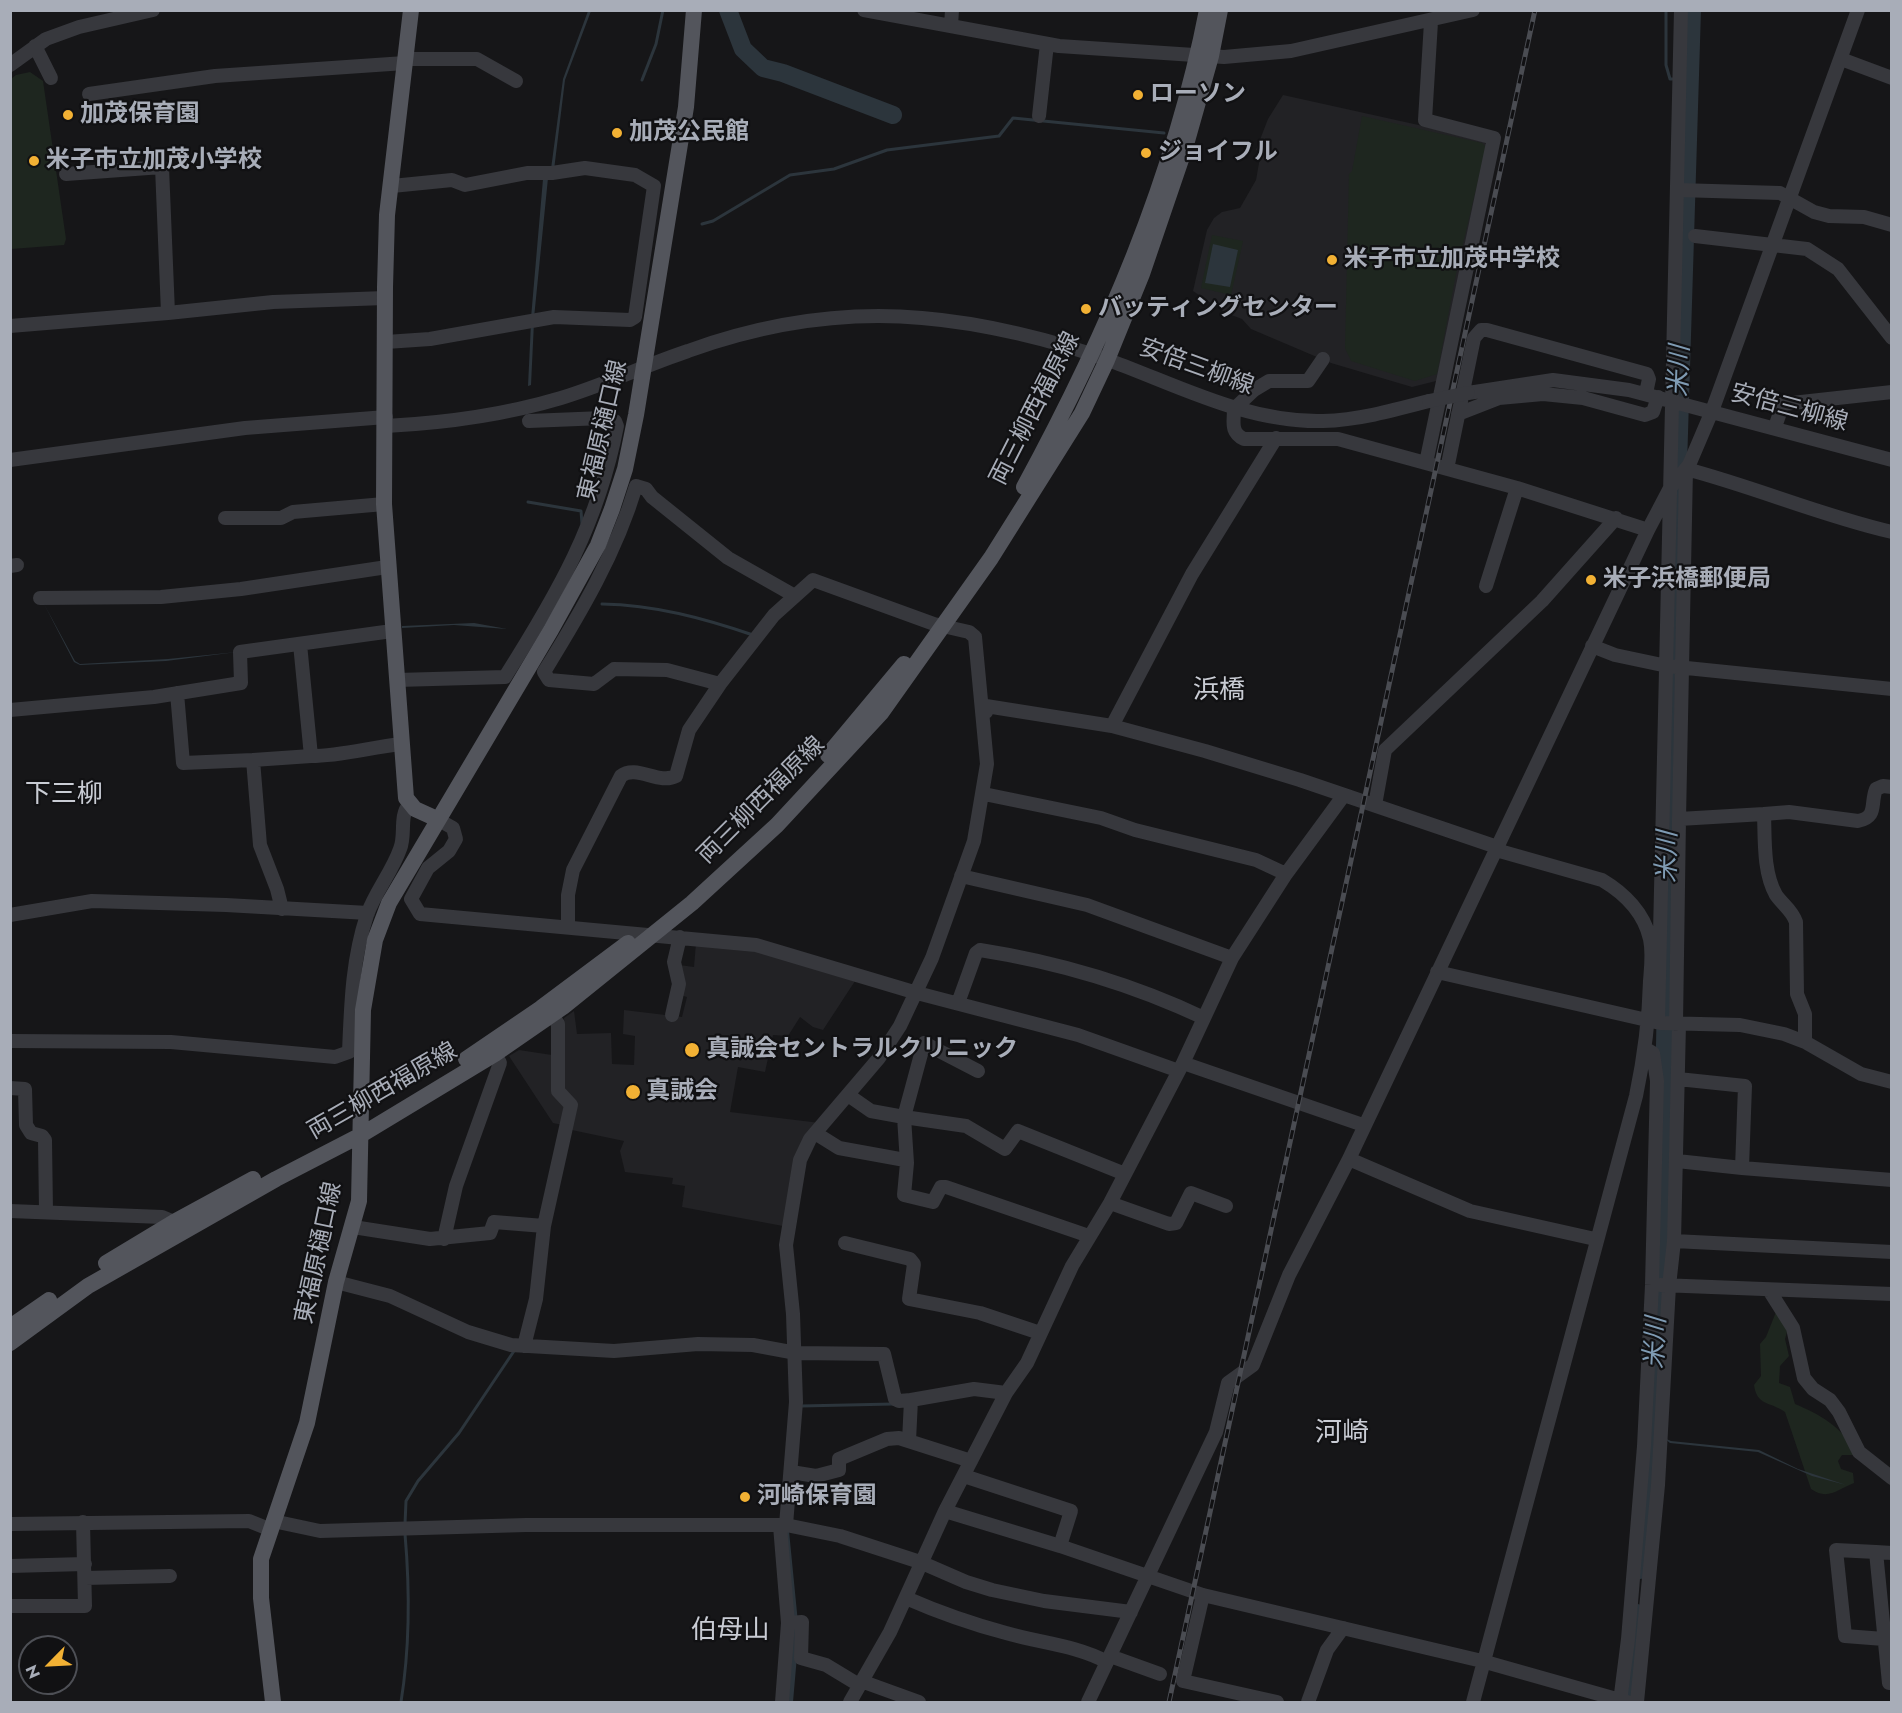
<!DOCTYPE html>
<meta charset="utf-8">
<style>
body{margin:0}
#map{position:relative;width:1902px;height:1713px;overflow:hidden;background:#161618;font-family:Jost,sans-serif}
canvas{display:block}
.frame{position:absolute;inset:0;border:12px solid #a8adb8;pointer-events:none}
.north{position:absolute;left:18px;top:1635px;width:60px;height:60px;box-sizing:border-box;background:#111113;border:2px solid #4d4f55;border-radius:50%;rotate:246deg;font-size:16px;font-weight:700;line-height:24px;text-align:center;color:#a8adb8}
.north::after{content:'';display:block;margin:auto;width:21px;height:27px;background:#f2b134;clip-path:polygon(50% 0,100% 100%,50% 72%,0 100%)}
</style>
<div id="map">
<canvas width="1902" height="1713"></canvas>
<div class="frame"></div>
<div class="north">N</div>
</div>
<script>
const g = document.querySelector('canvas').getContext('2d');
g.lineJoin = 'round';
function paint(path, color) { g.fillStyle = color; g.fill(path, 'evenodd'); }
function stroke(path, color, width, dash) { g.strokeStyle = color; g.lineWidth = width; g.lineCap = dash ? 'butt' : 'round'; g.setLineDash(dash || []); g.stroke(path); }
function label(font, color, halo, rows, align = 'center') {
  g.font = font + ' Jost,"Noto Sans JP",sans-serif'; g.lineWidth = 4.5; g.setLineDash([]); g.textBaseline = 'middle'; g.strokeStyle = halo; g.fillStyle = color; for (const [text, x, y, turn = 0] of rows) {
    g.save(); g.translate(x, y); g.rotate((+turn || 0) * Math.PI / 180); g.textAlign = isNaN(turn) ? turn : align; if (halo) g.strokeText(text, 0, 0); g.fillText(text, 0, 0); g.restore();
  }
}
paint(new Path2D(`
 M1283,95L1423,126L1484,142L1488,146L1440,380L1412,387L1331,363L1251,329L1242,319L1226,313L1193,291L1207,230L1214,218L1222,212L1240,208L1256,180L1261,152L1256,150L1268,119Z
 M696,943L757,950L857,978L823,1030L813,1027L800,1017L788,1036L773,1035L765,1072L738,1067L730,1112L820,1123L783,1226L682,1207L685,1186L672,1184L673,1178L625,1172L620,1151L624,1141L567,1129L568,1126L553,1123L509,1056L519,1050L565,1057L564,1018L574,1011L577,1034L611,1033L612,1064L634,1065L635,1036L623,1034L624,1010L682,1017L687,997L680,995L679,965L694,967Z`), '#222225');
paint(new Path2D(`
 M30,72L43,81L66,239L64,245L11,249V79L16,75Z
 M1362,116L1482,143L1486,147L1457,269L1437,374L1415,381L1351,361L1345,348L1349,174L1352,171Z
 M1212,235L1243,241L1231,295L1201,288Z
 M1776,1312L1788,1328L1785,1339L1789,1356L1780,1366L1779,1383L1790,1387L1795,1404C1821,1415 1841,1426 1855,1452L1853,1455H1842L1838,1461L1841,1469L1853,1473L1854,1483C1838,1489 1828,1501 1811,1489L1785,1412C1769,1401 1757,1406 1754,1385L1761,1376L1760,1344L1766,1337Z`), '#1e261f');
paint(new Path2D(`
 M588,11H591L565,80L554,170L551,169L563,79Z
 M548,178L534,318H531L543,179Z
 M1213,244L1238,250L1230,287L1205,283Z
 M534,322L531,385L528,386L531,323Z
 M44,604L75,661L80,664L168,659L237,652L166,661L80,665L74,662Z
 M474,623L507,629L454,625L402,628V626Z
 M790,1224L793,1225L790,1252L800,1333L801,1387L800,1431L789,1531L799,1633L793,1702H784L790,1629L782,1529L787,1530C794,1471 801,1411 798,1352C797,1308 786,1267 790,1224Z
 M1664,1438L1671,1441L1759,1450L1798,1469L1846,1485L1812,1476L1758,1452L1670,1443Z`), '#2c353c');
stroke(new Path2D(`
 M1666,10V65L1670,79H1674
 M642,80L656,44L663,10
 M702,224L713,221L790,175L834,169L887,150L999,136L1013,118L1164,133
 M528,502L581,511L582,524
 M602,604C655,605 703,618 753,635
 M801,1406L893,1404
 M405,1524L406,1501L418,1481L459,1433L514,1351
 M401,1702C410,1646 410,1591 405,1534`), '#2c353c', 3);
stroke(new Path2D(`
 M728,10L743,49L763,68L783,73L893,115
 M1640,1570L1651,1461L1661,1254L1673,628L1692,10
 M1629,1702L1637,1613`), '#2c353c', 18);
stroke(new Path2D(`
 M864,10L1059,46L1224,57L1291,51L1473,10
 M951,26L952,10
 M35,46L51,78
 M405,59H477L516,81
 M1841,59L1892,78
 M10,65L46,39L79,27L153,10
 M89,94L215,76L405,63
 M1039,116L1047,44
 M1678,190L1780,193L1814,212L1829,216L1864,217L1892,225
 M1695,236L1807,249L1838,269L1892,338
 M168,313L273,302L385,298
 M10,326L168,313L162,167L66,174
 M386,342L430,339L554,317L630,320L635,317L654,186L635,175L585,168L552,173H527L465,185L452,180L392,186
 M1323,359L1308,381H1269L1254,390L1234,409C1234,422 1230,432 1244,439H1338L1517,488L1648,530
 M1468,393L1553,380L1629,390L1892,460
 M1458,414L1499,398L1543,394L1583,398L1645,415L1653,412L1658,397
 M386,426C445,423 504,415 561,398C604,385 646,365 688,351C763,324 842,311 922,318C983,323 1054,340 1111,361C1179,386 1248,423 1323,421C1359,420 1395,410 1429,401
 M1775,427L1783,404L1892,392
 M10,460L245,428L386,417
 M1426,463L1494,138L1425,120L1431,22
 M1447,469L1474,338L1481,330H1487L1647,374L1649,379L1646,393
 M225,518H281L293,512L384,504
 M10,566L17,565
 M1486,586L1517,488
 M40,598L161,597L241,589L387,567
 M1592,646L1615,655L1667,666L1892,689
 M397,680L505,677C558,593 598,524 617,426L615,421L603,418L529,421
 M720,684L667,670L614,669L594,684L549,680L544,672C581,612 616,553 636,486L646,489L652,497L728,558L795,596
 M177,693L183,763L253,760
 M10,710L154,697L241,683L240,652L392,631
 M983,712H986V706L1112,726L1205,751L1300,780L1497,847
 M1112,726L1192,574L1276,438
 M311,756C342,756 371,747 402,744
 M984,794L1101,818L1135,830L1256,860L1286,874
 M1375,805L1385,750L1542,601L1616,518
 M1764,814L1679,819L1686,469C1755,487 1822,516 1892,532
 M437,819L453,828L456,839L449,851L428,868L411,899L420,914L756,945L917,993L1078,1035L1179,1071
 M961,876L1087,905L1232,958
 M282,909L277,889L260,845L253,760L311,756L300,644
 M10,915L92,901L226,905L368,913
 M568,927V895L573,870L621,776C636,764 659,785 676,776L689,730L720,684L774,615L813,580L934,624L969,632L975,637L987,764L974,841L932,958L900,1026L879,1058L810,1139L800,1160L786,1245L793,1314L796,1402L786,1525
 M1437,972L1660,1023L1740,1025L1784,1034L1805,1042L1861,1074L1892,1082
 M958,1003L976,953L980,950C1057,962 1134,985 1204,1018
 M672,1015L679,984L674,962L680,937
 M1658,1022L1681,10
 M1676,1024L1679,819
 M10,1041L171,1042L335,1057L349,1052C351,1005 352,960 367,915C375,892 392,872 400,849C406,835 399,816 409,805
 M1805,1042V1014L1797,994L1796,922C1792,910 1783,905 1776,895C1763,872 1765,839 1764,814L1789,812L1858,821C1878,817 1870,804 1876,789L1883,786L1892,787
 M1183,1063L1363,1125
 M10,1088L25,1089L26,1125L31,1133L42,1136L45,1140L46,1211
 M848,1095L871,1111L904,1117L924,1043L978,1071
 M815,1133L839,1148L905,1160
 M1349,1159L1470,1211L1595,1239
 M1677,1161L1742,1168L1745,1086L1678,1079
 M1742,1168L1892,1180
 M1110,1203L1169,1224L1176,1223L1191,1193L1226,1206
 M10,1211L162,1217L174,1222
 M544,1226L571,1105L558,1091V1024L552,1015
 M353,1227L430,1239L490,1233L494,1222L544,1226L536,1299L524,1346
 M1089,1236L946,1187H941L933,1202L904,1195L907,1163L904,1117L966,1126L1005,1149L1018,1131L1125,1174
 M444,1239L456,1186L500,1063L495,1054
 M1674,1241L1892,1252
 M845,1243L910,1259L914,1264L909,1299L980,1313L1040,1333
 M336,1282L390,1296L468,1332L511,1345L614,1351L698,1344L753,1345L796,1353L884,1354L895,1399L899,1401L911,1400
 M1660,1285L1892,1294
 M1769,1290L1793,1328L1804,1378L1813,1389L1830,1400L1839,1412L1859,1452L1892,1478
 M909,1441L911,1400L974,1389L1006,1393
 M791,1472L816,1476L839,1470V1459L887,1439L899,1438L971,1461
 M945,1511L1060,1546L1071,1511L964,1476
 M273,1521L320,1531L526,1525H786L840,1536L920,1562L966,1582L992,1590L1044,1601L1131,1612
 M10,1524L249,1521L269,1529
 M780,1526L788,1623L782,1702
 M1060,1546L1203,1595L1482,1661L1627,1702
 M1876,1552L1836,1550L1845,1636L1884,1639
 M1892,1553L1876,1552L1889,1683H1892
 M10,1566L85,1564
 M85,1578L170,1576
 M1203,1595L1183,1681L1277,1702
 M906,1598C938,1612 972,1624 1006,1633C1040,1643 1075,1645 1107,1662
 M10,1606H85L83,1522
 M788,1623L802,1622L801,1658L826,1665L859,1685
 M1110,1656L1160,1674
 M861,1681L919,1702
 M850,1702L890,1632L945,1511L1006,1393L1027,1363L1072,1266L1110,1203L1183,1063L1232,958L1286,874L1344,795
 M1088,1702L1216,1432L1228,1383L1253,1365L1289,1275L1349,1159L1648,530L1670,488L1689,465L1712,411L1858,10
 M1308,1702L1327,1650L1343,1628
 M1473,1702L1636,1096C1644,1058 1649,1021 1650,981C1651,968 1653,953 1650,939C1644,913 1624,893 1602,880L1496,850
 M1620,1702L1628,1639L1644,1446L1652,1285L1657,1081L1653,1053L1646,1049
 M1637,1702L1658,1485L1669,1286L1674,1241L1679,1024`), '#37383d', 14);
stroke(new Path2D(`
 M411,10L387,215L385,287L384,504L406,798L415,809L437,819
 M1024,487C1106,336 1174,180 1207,10
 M828,755L904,664
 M466,1059L541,1008L628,943
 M106,1263L174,1222L253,1179
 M10,1327L49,1300
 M10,1343L88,1286L276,1179L361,1135L495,1054L563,1007L692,903L777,825L881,713L991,558L1082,413L1107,360L1142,274L1185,148L1211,56L1220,10
 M273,1702L261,1598V1559L307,1423L336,1282L359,1201L363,1010L375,940L389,903L551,630L598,545L612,509L625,469L636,415L686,107L694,10`), '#53555c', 16);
const rail = new Path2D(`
 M1169,1702L1535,10`);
stroke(rail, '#4a4c52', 5);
stroke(rail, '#111113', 3, [9]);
stroke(new Path2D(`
 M1429,401L1468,393`), '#37383d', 14);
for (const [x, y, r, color] of [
 [1138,95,6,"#f2b134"],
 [68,115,6,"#f2b134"],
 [617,133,6,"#f2b134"],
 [1146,153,6,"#f2b134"],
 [34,161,6,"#f2b134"],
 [1332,260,6,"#f2b134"],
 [1086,309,6,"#f2b134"],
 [1591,580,6,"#f2b134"],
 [692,1050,8,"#f2b134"],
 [633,1092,8,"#f2b134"],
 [745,1497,6,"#f2b134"]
]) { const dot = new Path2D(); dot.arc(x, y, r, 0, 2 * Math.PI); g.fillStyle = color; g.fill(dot); stroke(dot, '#111113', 2); }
label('bold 24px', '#a8adb8', '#111113', [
 ["ローソン",1150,95],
 ["加茂保育園",80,115],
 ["加茂公民館",629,133],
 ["ジョイフル",1158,153],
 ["米子市立加茂小学校",46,161],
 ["米子市立加茂中学校",1344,260],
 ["バッティングセンター",1098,309],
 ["米子浜橋郵便局",1603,580],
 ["真誠会セントラルクリニック",706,1050],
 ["真誠会",646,1092],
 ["河崎保育園",757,1497]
], 'left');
label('24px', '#a8adb8', '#111113', [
 ["安倍三柳線",1196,368,20],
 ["両三柳西福原線",1036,409,-63],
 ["安倍三柳線",1789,409,15],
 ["東福原樋口線",604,431,-77],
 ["両三柳西福原線",762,801,-45],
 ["両三柳西福原線",383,1092,-30],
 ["東福原樋口線",320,1253,-78]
]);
label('italic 26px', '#7f9bb3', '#111113', [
 ["米川",1681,371,-88],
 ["米川",1669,857,-89],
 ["米川",1657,1343,-87]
]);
label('26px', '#c9ccd4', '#111113', [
 ["浜橋",1219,692],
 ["下三柳",64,796],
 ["伯母山",730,1632]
]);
label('27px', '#c9ccd4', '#111113', [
 ["河崎",1342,1434]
]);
</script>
